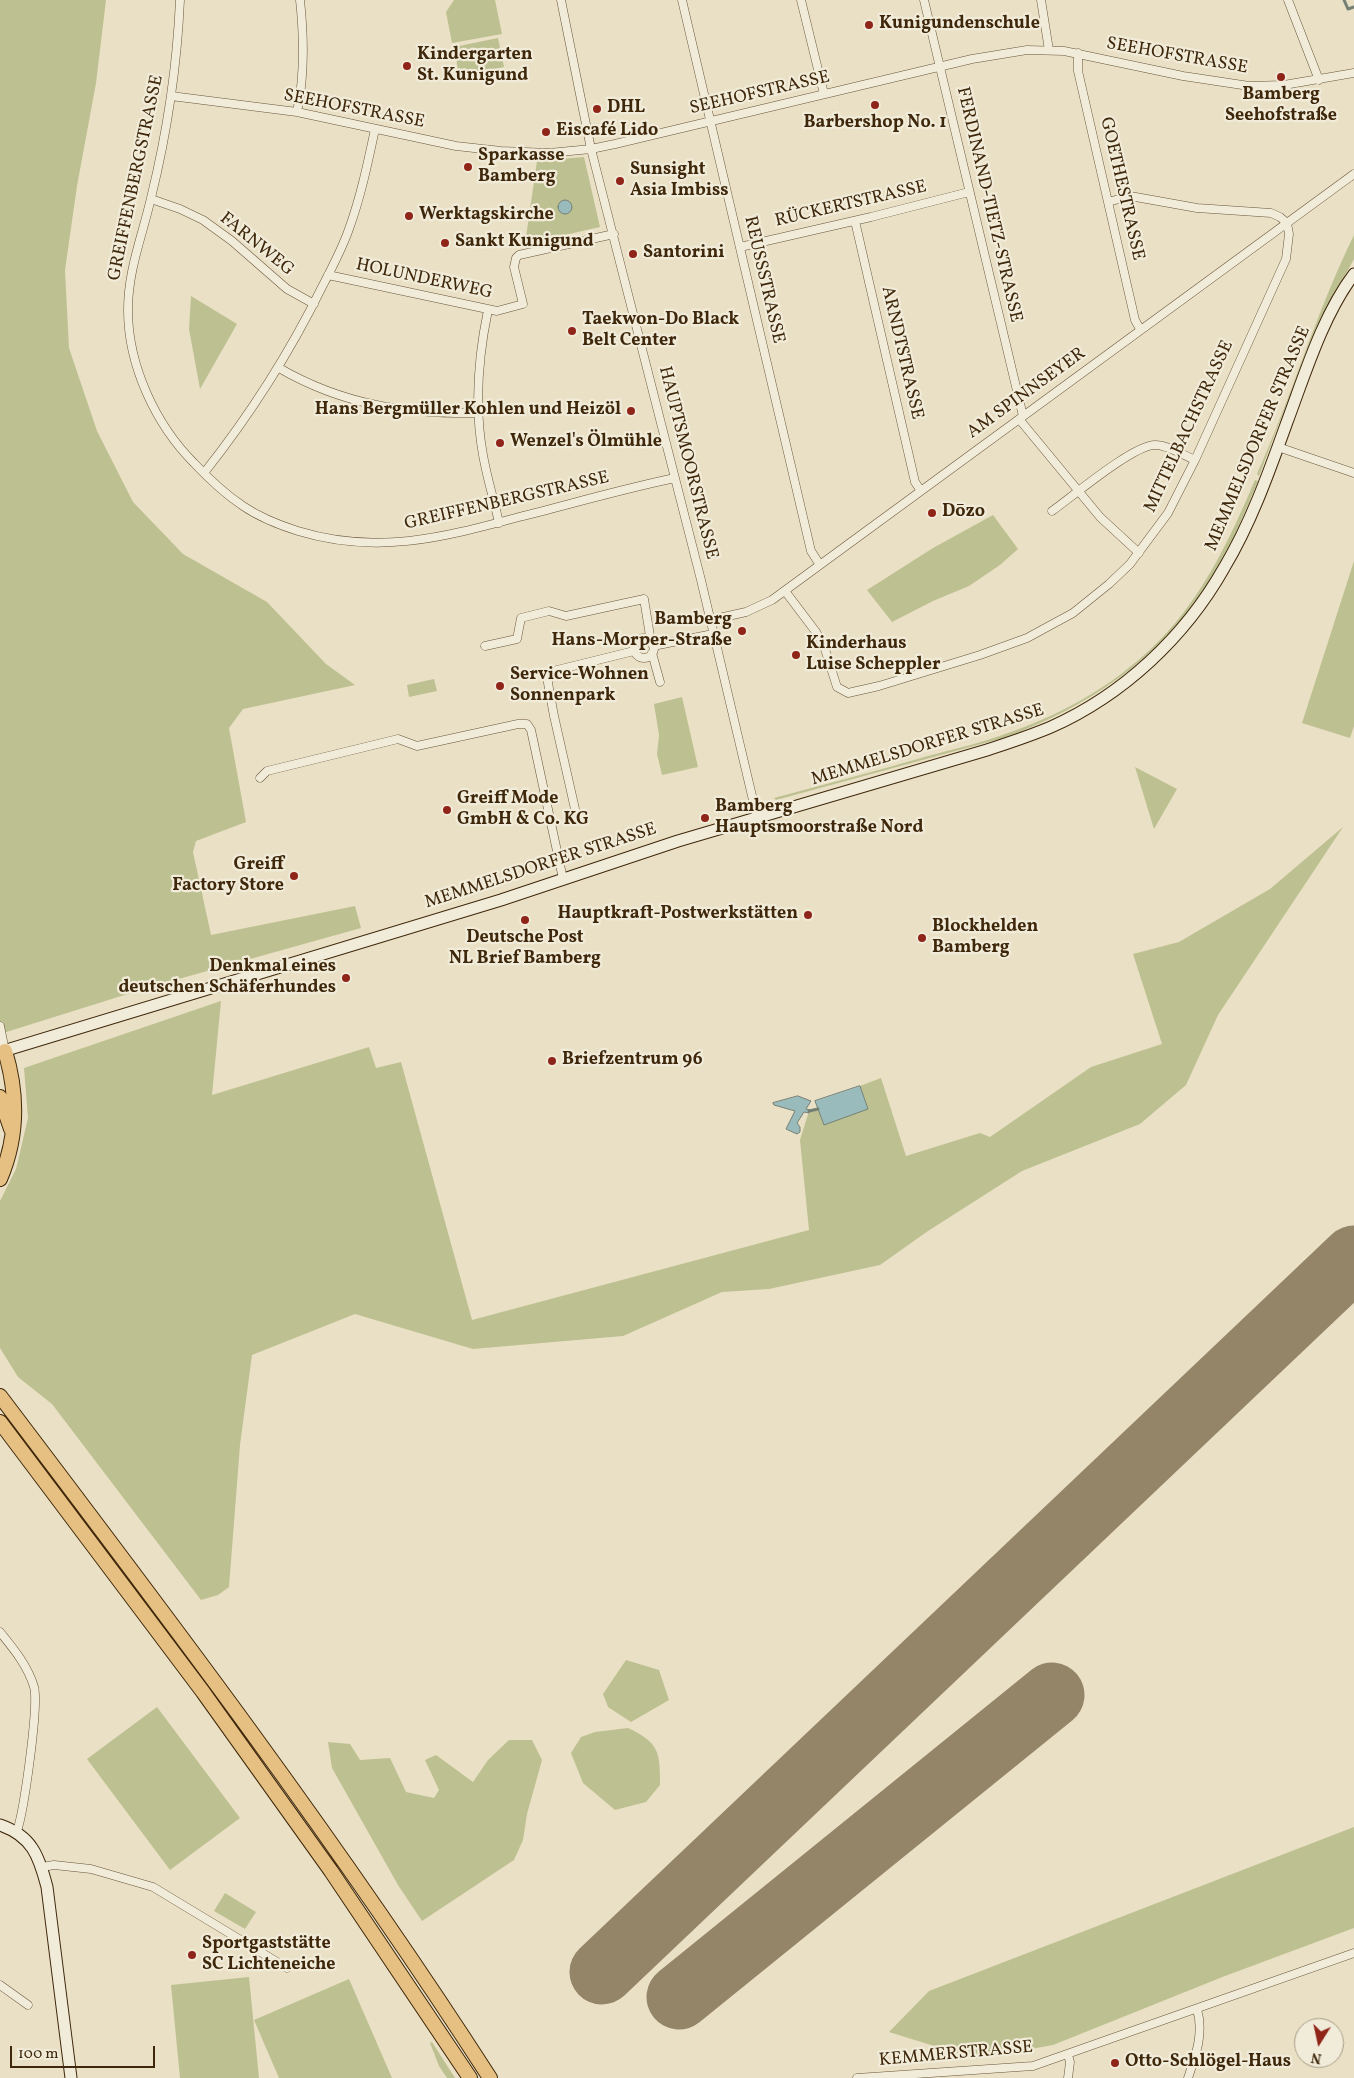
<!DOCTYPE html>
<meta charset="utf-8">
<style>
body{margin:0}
#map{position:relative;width:1354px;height:2078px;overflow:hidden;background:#eae0c5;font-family:Vollkorn,serif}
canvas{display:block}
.north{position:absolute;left:1294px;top:2018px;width:50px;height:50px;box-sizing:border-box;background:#f1ebd9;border:1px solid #a99d86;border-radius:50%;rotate:190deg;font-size:14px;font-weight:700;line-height:20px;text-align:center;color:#3e270a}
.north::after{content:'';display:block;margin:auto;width:18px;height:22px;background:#8f2418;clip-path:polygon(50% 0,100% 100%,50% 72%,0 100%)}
.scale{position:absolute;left:10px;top:2046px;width:145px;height:22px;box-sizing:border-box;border:2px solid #3e270a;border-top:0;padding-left:6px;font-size:15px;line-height:18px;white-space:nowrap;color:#3e270a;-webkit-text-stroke:4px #f1ebd9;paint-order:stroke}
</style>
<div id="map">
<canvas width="1354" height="2078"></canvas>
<div class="north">N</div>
<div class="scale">100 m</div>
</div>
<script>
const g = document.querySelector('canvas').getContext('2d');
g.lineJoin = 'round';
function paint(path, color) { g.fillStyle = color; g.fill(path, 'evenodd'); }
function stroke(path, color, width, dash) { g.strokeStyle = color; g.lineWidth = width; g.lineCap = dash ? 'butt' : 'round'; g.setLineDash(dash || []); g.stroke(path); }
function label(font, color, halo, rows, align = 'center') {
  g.font = font + ' Vollkorn,serif'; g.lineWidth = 4.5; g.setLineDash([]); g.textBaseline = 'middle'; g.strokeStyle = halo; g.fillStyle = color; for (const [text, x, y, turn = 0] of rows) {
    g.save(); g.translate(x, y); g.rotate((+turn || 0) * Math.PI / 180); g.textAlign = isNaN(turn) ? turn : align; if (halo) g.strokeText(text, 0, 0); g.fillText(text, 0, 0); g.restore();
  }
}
paint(new Path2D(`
 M0,0H106L96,83L77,186L65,270L69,348L97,431L133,502L183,554L267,602L326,664L355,685L243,709L229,728L246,822L196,841L193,852L211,935L355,906L361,928L150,987L0,1034Z
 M454,0H495L502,34L452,43L446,12Z
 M498,38L504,67L459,76L454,47Z
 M584,157L600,227L525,244L537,161Z
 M1354,235V259L1323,315L1306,352L1259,476L1257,474C1292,396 1316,312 1354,235Z
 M191,296L237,324L200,389L189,329Z
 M1255,480L1258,481C1244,515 1230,549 1210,580C1162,658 1087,708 1003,738L776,800L774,798C825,784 877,771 928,756C954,749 982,743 1008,733C1072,711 1133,674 1176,622C1211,580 1234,529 1255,480Z
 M993,515L1018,549L1000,565L969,586L933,601L892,622L867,590L933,548Z
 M1354,561V726L1350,738L1302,723Z
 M434,679L437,691L409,697L407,685Z
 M682,697L698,767L662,775L657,754L659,735L654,704Z
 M1135,767L1177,789L1154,829Z
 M1343,827L1218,1015L1186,1085L1140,1124L1022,1171L928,1231L880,1265L769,1289L722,1292L623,1336L473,1349L355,1314L252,1355L240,1445L229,1587L218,1595L201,1600L52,1404L18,1377L0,1348V1201L16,1169L28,1118L24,1068L221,1001L212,1095L369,1047L376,1068L401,1062L472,1320L809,1230L800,1140L809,1111L818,1109L824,1125L868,1109L860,1086L881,1078L906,1156L980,1133L990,1137L1091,1067L1162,1044L1133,954L1179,942L1270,889Z
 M626,1660L659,1670L669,1700L631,1722L608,1707L603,1694Z
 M157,1707L240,1818L170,1870L87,1759Z
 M628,1728C660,1743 660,1753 660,1785L646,1802L615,1810L583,1783L571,1753L581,1737L595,1732Z
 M509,1740H532L542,1760L527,1814L523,1840L514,1860L422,1921L398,1885L332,1768L328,1742L350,1744L360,1760L390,1758L406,1792L434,1798L439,1790L425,1760L436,1755L473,1782L488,1760Z
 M1354,1827V1928L1225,1976L1053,2045L976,2059L889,2032L929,1991Z
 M225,1893L256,1912L245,1929L214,1911Z
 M249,1977L259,2078H180L171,1985Z
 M349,1979L392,2078H279L254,2020Z
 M432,2042L455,2078H447L439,2066L430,2043Z`), '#bdc090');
const water = new Path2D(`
 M558 207a7 7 0 1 1 14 0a7 7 0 1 1-14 0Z
 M860,1086L868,1109L824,1125L815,1101Z
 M798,1096L811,1101L806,1109L810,1110L809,1113L804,1112L797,1123L800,1127V1132L797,1134L786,1129L795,1111L774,1105L773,1103Z`);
paint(water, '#9abbbc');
stroke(water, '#758075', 1);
stroke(new Path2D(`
 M1344,0L1348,9L1354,7
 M809,1111L818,1109`), '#758075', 3);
stroke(new Path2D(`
 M602,1972L1354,1258
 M679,1997L1052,1695`), '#948468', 65);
const street = new Path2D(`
 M180,0C177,67 167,133 151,198C142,237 128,270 128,310C128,366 156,425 194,463C209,479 225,494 243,506C259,517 279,525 298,531C376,555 442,538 519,517C571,504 622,489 675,478
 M561,0L591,149L701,580L757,817
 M682,0L811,551L820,565
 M801,0L824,94
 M924,0L1023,416
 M1041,0L1049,50
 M1288,0L1319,80
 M1078,53V71L1135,320L1140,329
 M171,96L297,112L456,146L501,151L549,153L591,149L615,144L972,59L1027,50L1064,51L1183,76L1249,86L1284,85L1354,73
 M297,112C305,75 304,37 300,0
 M151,199L180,209L203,220L232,241L287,289L314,304
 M1108,202L1130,196L1197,208L1271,213L1280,217L1287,223
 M855,221L915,482L921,491
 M740,247L871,217L969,192
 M328,275L497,311L523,304L514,267L516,258L519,255L614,234
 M488,310C478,358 474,406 483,455C487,478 494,500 499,523
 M279,368C343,405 405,414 478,413
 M1019,419L1100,517L1139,553
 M1278,447L1354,473
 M204,473C250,415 289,354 322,287C332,268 342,249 349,229C361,196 368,162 375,129
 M1052,511C1072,497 1133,445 1155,445C1168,445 1183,455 1195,460
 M785,591L816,632L824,646L837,687L848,693L879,686L980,655L1027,638L1073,613L1109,584L1130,564L1168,513L1195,460L1286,259L1289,234L1287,223
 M710,620L746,612L772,600L1354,174
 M634 648a10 10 0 1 1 20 0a10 10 0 1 1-20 0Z
 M485,646L517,639L521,618L549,611L566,616L644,599L651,642
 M653,646L713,634
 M652,653L660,682
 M260,778L267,771L398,739L417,746L518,724H527L531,730L563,879
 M575,809L554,716L548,683V675L553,671L634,651
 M0,1026L5,1051
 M0,1632C13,1648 28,1666 34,1687C39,1705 24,1811 17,1831
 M42,1867L54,1865L91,1869L153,1887L287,1968
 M0,1985L28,2005
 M1068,2055L1070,2062L1068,2078
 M857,2078L1033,2066L1354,1953
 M1188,2078C1196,2055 1204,2033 1197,2009`);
const secondary = new Path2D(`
 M0,1052L501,900L678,841L987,750C1008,743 1030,736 1051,727C1123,695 1185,637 1224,568C1251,523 1269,472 1287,422C1305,374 1323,315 1354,274
 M0,1825C32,1836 39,1856 47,1887L71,2078`);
const highway = new Path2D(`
 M0,1097L11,1129
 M0,1179C18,1137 18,1094 5,1051
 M0,1396C169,1619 338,1842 490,2078
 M0,1422L203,1692L331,1871L470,2078`);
stroke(street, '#695539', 9);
stroke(secondary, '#3e270a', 13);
stroke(highway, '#3e270a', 16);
stroke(street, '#f1ebd9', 8);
stroke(secondary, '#f1ebd9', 11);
stroke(highway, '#e5c082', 14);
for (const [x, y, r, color] of [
 [869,25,5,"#8f2418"],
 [407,66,5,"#8f2418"],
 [1281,77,5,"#8f2418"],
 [875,105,5,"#8f2418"],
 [597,109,5,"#8f2418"],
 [546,132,5,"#8f2418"],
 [468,167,5,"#8f2418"],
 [620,181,5,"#8f2418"],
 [409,216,5,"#8f2418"],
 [445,243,5,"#8f2418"],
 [633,254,5,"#8f2418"],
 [572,331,5,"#8f2418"],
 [631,411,5,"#8f2418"],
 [500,443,5,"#8f2418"],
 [932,513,5,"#8f2418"],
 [742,631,5,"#8f2418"],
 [796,655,5,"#8f2418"],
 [500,686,5,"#8f2418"],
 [447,810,5,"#8f2418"],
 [705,818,5,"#8f2418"],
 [294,876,5,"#8f2418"],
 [808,915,5,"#8f2418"],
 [525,920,5,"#8f2418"],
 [922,938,5,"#8f2418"],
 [346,978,5,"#8f2418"],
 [552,1061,5,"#8f2418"],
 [192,1955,5,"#8f2418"],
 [1115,2063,5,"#8f2418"]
]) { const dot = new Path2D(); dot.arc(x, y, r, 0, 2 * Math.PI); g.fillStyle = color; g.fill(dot); stroke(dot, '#f1ebd9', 2); }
label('bold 18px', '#3e270a', '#f1ebd9', [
 ["Kunigundenschule",879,25],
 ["Kindergarten",417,56],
 ["St. Kunigund",417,77],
 ["Bamberg",1281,96,"center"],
 ["Seehofstraße",1281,117,"center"],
 ["DHL",607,109],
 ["Barbershop No. 1",875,124,"center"],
 ["Eiscafé Lido",556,132],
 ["Sparkasse",478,157],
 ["Bamberg",478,178],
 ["Sunsight",630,171],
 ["Asia Imbiss",630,192],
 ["Werktagskirche",419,216],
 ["Sankt Kunigund",455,243],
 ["Santorini",643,254],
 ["Taekwon-Do Black",582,321],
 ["Belt Center",582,342],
 ["Hans Bergmüller Kohlen und Heizöl",621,411,"right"],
 ["Wenzel's Ölmühle",510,443],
 ["Dōzo",942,513],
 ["Bamberg",732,621,"right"],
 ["Hans-Morper-Straße",732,642,"right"],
 ["Kinderhaus",806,645],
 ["Luise Scheppler",806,666],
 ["Service-Wohnen",510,676],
 ["Sonnenpark",510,697],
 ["Greiff Mode",457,800],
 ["GmbH & Co. KG",457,821],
 ["Bamberg",715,808],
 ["Hauptsmoorstraße Nord",715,829],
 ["Greiff",284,866,"right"],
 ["Factory Store",284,887,"right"],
 ["Hauptkraft-Postwerkstätten",798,915,"right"],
 ["Blockhelden",932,928],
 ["Bamberg",932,949],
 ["Deutsche Post",525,939,"center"],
 ["NL Brief Bamberg",525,960,"center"],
 ["Denkmal eines",336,968,"right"],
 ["deutschen Schäferhundes",336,989,"right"],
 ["Briefzentrum 96",562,1061],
 ["Sportgaststätte",202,1945],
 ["SC Lichteneiche",202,1966],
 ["Otto-Schlögel-Haus",1125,2063]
], 'left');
label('18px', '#3e270a', '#f1ebd9', [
 ["SEEHOFSTRASSE",1177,57,10],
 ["SEEHOFSTRASSE",760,94,-13],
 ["SEEHOFSTRASSE",354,110,11],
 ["GREIFFENBERGSTRASSE",137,178,-78],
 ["GOETHESTRASSE",1121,189,77],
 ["RÜCKERTSTRASSE",851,205,-13],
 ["FERDINAND-TIETZ-STRASSE",988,205,77],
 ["FARNWEG",256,245,39],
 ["HOLUNDERWEG",424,280,12],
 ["REUSSSTRASSE",763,280,77],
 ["ARNDTSTRASSE",901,353,77],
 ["AM SPINNSEYER",1027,394,-36],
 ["MITTELBACHSTRASSE",1190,427,-65],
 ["MEMMELSDORFER STRASSE",1259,439,-67],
 ["HAUPTSMOORSTRASSE",687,463,76],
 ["GREIFFENBERGSTRASSE",507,502,-13],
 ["MEMMELSDORFER STRASSE",928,746,-17],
 ["MEMMELSDORFER STRASSE",541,867,-18],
 ["KEMMERSTRASSE",956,2055,-5]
]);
</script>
